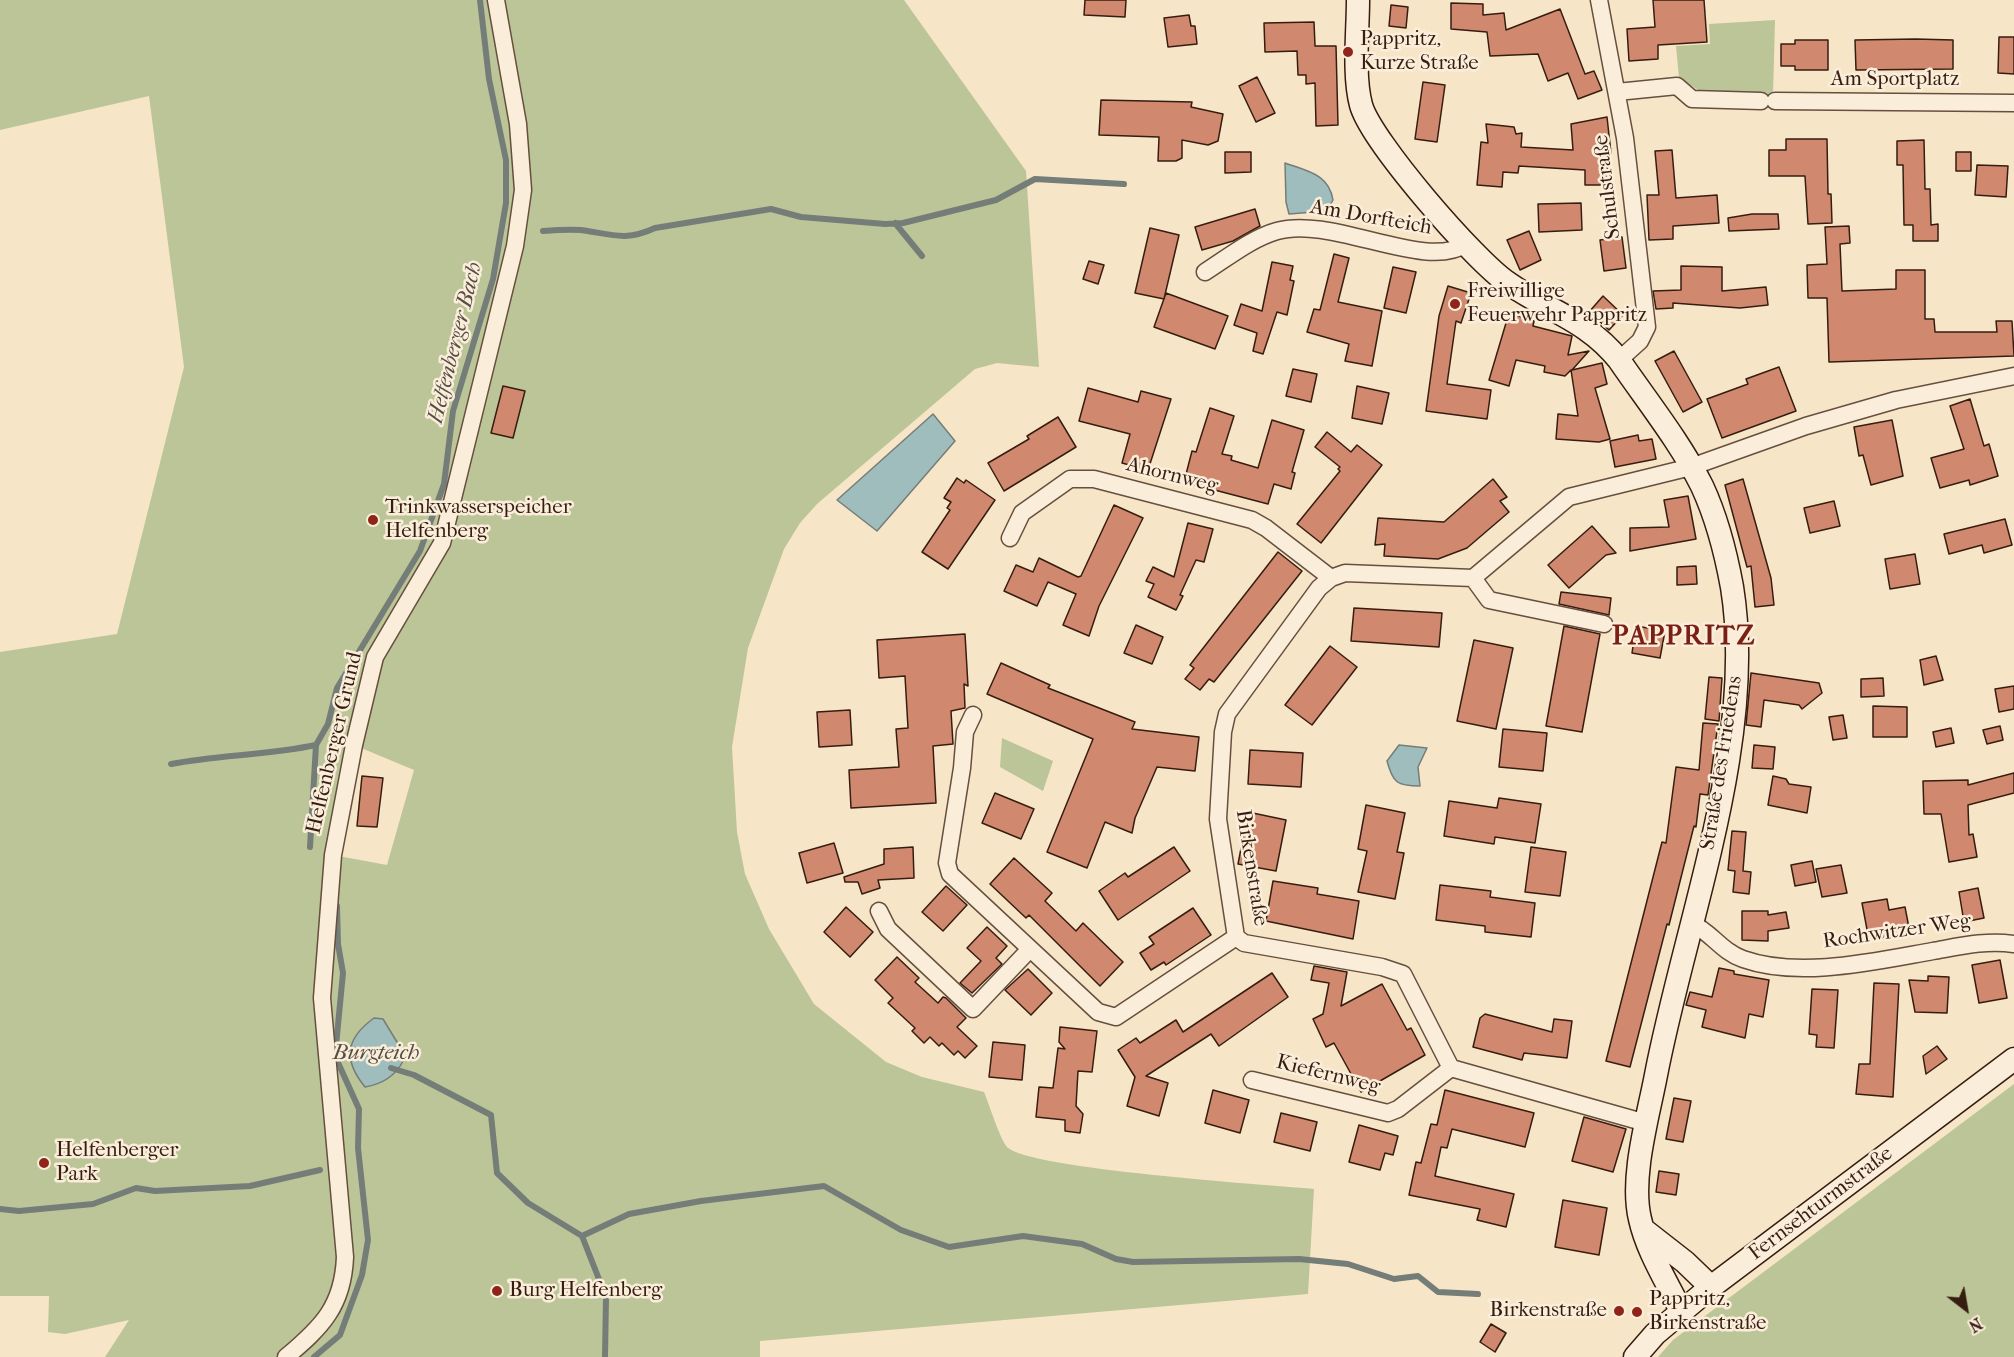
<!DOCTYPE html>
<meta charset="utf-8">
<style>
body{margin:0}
#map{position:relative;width:2014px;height:1357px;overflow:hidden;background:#f7e5c7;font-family:"IM FELL French Canon",serif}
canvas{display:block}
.north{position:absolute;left:1936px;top:1279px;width:60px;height:60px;-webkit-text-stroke:4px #faeedb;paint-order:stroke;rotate:149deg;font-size:16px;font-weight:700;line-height:24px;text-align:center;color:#361d10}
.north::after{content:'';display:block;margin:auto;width:21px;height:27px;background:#361d10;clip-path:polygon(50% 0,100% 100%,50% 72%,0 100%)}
</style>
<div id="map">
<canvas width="2014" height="1357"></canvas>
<div class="north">N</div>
</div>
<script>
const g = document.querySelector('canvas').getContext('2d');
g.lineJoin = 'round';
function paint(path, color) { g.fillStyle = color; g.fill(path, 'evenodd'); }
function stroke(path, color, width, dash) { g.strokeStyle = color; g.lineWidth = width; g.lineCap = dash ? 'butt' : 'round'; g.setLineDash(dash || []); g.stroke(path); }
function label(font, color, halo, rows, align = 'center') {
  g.font = font + ' "IM FELL French Canon",serif'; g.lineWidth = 5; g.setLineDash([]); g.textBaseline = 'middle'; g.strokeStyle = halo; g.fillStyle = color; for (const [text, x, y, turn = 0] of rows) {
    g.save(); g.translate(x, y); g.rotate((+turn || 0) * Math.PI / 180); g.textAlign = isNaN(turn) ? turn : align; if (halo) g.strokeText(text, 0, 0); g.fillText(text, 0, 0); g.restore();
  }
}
paint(new Path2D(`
 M0,0H904L1026,171L1039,367L997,363L975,369L817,504L800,523L784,549L748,648L732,747L737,832L745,874L769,929L814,1004L886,1062L922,1077L984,1092C989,1104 1000,1139 1007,1147C1027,1169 1270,1185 1314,1189L1308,1294L760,1341V1357H105L129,1320L65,1334L48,1332L49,1296H0V652L117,634L184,367L149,96L0,130ZM354,745L414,770L387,865L333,855Z
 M1775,20L1773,95L1703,93L1679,78L1676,46L1710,44L1709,24Z
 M1002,738L1053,761L1043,791L1000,767Z
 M2014,1084V1357H1658L1673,1340Z`), '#bcc597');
const water = new Path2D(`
 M1285,163C1307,171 1329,174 1333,200L1327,211L1289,214L1286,202Z
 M933,414L955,441L877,531L837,500Z
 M1399,745L1427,748L1418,767L1420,786C1397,786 1393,783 1387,761Z
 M374,1018L383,1019L400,1047L403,1061C395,1077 382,1084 365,1087C343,1060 345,1039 374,1018Z`);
paint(water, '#9fbdbd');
stroke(water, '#757d78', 1.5);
stroke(new Path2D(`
 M895,223L922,256
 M543,231C555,230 569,229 581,230C611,234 625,242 655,228L771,209L801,217L885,224L903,223L996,200L1035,179L1124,184
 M171,764C219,755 268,755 316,745
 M310,847L316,745L328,724L337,688L420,551L444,484L453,411L493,279L506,203V160L489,79L480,0
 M335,1056L349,1048L355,1050
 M391,1068L414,1075L491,1115L497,1173L528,1203L582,1236L606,1297L605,1357
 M0,1209L19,1211L93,1204L136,1188L155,1191L250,1186L320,1170
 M582,1236L629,1214L701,1201L824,1186L901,1230L949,1247L1023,1236L1082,1244L1116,1259L1133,1262L1299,1259L1348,1264L1394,1279L1418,1276L1438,1292L1478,1294
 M314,1357L340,1335L362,1275L368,1240L358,1148L359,1109L335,1056L343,973L338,944L337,906`), '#757d78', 6);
const building = new Path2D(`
 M1085,0H1126L1125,17L1084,15Z
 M1653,0H1704L1707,42L1658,45V59L1629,61L1627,29L1655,27Z
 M1451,3L1483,4V15L1504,13L1506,30L1560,9L1585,74L1594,71L1602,90L1578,99L1568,73L1548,81L1538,54L1490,56L1487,32L1451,29Z
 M1391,5L1408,7L1406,28L1389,26Z
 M1189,15L1191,26H1195L1197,44L1168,47L1164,18Z
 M1314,22L1315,46H1336L1338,125L1316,126L1315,83L1306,84V75H1298L1297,51L1265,52L1264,23Z
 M1999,37H2014V74L1998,73Z
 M1916,39L1953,40V69L1856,70L1855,40Z
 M1795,40H1828V70H1795V66H1781V44H1795Z
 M1257,77L1275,113L1256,122L1239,86Z
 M1423,82L1445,85L1437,142L1415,139Z
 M1101,100L1192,102L1191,107L1223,114L1218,141L1208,145L1182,140V158L1176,161H1158L1159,137L1099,135Z
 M1607,117L1611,153H1608L1607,185H1585V170L1519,166L1518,173L1503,172L1502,187L1477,185L1481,142L1488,143L1486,124L1514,127L1516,134L1522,133L1521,147L1573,150L1571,124Z
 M1786,139H1827L1828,194H1831L1832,223L1808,224L1805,176H1769V150H1786Z
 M1924,140L1925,189H1930L1931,225L1938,224V241H1913V225H1904L1903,165H1897V141Z
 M1672,150L1676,198L1717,195L1719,223L1673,226V239L1649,240L1647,195H1659L1655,151Z
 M1225,152H1251V172L1225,173Z
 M1956,152H1971V171H1956Z
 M1977,165L2008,166L2006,197L1975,195Z
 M1581,203L1582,230L1539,232L1538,204Z
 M1255,209L1260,226L1233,241L1202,250L1195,227Z
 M1752,214H1778L1779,229L1729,231L1728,218Z
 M1849,226L1850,243L1840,244L1842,291L1896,289V270H1925V319H1934L1935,332H1997L1996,321H2012L2014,356L1829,362L1827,298H1808L1807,265L1827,264L1825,227Z
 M1150,228L1179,235L1164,299L1135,293Z
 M1529,231L1541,260L1520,270L1507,240Z
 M1622,237L1626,268L1604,271L1600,240Z
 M1334,254L1349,258L1338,302L1382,311L1372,366L1345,361L1349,344L1307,332L1314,309L1320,310Z
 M1089,261L1104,265L1098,284L1083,279Z
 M1272,262L1293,266L1290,280L1294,281L1287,315L1277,312L1263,354L1253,351L1257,333L1234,325L1241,304L1262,311Z
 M1681,266L1722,267V291L1766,287L1768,305L1740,308L1673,303V308L1656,309L1653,291L1681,290Z
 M1393,267L1416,272L1406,313L1384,308Z
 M1448,286L1471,293L1461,323L1456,321L1447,384L1491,390L1487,419L1426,411L1439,316Z
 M1166,293L1228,316L1215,349L1154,327Z
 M1603,296L1623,315L1609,330L1589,312Z
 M1509,313L1534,321L1533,326L1572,336L1568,355L1589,351L1572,370L1602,363L1607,384L1595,388L1610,439L1599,442L1556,439L1558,414L1578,416L1571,370L1565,376L1544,372L1545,366L1516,360L1509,386L1489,380Z
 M1674,351L1702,402L1683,412L1655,361Z
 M1779,367L1796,411L1722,438L1707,399L1748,384L1746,379Z
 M1293,369L1317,374L1311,402L1286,396Z
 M503,386L525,391L513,438L491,433Z
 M1357,386L1389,393L1382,424L1352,418Z
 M1088,388L1138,402L1141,391L1171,399L1148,470L1122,463L1130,434L1079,421Z
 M1970,399L1984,446L1989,444L1998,476L1970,485L1969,480L1940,488L1931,458L1964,449L1950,406Z
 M1210,408L1234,416L1222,454L1232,456L1231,460L1258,468L1272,420L1304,430L1292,472L1295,473L1291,489L1274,484L1268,504L1184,482L1192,451L1196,452Z
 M1058,417L1076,447L1004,491L988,463L1029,439L1027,436Z
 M1892,420L1903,476L1871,485L1863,455L1859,456L1854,427Z
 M1327,432L1351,452L1357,445L1382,465L1321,543L1297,524L1340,471L1338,469L1340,467L1315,447Z
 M1638,435L1639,441L1652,439L1656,459L1615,467L1610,441Z
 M957,478L964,483L966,480L995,500L948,569L922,552L950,510L947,508L951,502L944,498Z
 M1493,479L1507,497L1500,501L1509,512L1467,548L1438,559L1384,556L1385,544L1375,545L1378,518L1444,522Z
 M1743,479L1771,578L1774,605L1755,607L1751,566L1747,567L1725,485Z
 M1688,496L1696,539L1630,551V528L1669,527L1664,500Z
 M1834,501L1840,526L1810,533L1804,508Z
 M1114,505L1143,518L1099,606L1089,636L1063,625L1076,594L1048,582L1037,606L1004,591L1016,565L1033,572L1039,558L1078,577L1081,576Z
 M2005,519L2012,545L1984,553L1982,545L1949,554L1944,534Z
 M1188,523L1213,529L1204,562L1196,560L1180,595L1183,596L1176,610L1148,597L1154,584L1146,581L1153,567L1174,577Z
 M1592,526L1616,553L1606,555L1569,588L1548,565Z
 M1278,552L1302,571L1214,682L1209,679L1200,690L1185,679L1194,668L1190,665Z
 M1915,554L1920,584L1890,589L1885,559Z
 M1696,566L1697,584L1677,585V567Z
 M1561,592L1611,598L1609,615L1559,604Z
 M1354,608L1442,613L1439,647L1351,641Z
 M1136,625L1163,637L1152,664L1124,653Z
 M1564,626L1600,634L1582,732L1546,726Z
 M1636,626L1665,631L1660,658L1632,653Z
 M965,634L968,686L964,684L965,708L951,711L953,744L933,746L936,803L851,808L849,770L899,767L896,729L908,728L905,676L879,678L877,640Z
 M1474,640L1513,648L1496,729L1457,721Z
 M1330,646L1357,667L1312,725L1285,705Z
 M1936,656L1943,680L1924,685L1920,660Z
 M1001,663L1050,685L1048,688L1135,722L1132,729L1199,737L1195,771L1157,767L1135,818L1132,833L1105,822L1087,868L1047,852L1093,739L987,694Z
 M1751,673L1819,683L1822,693L1802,709L1799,705L1764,700L1761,727L1746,725Z
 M1709,677L1722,678L1719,721L1705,719Z
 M1883,678L1884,696L1861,697V679Z
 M2014,686V709L1999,712L1995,689Z
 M1873,706L1907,707V737H1873Z
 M850,710L852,745L819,747L817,712Z
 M1843,715L1847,738L1833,740L1829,717Z
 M1703,723L1718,724L1708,795L1700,794L1696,827L1694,826L1669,925L1667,924L1630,1067L1606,1061L1662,842L1666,843L1676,767L1699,770Z
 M2000,726L2003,740L1987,744L1983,730Z
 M1951,728L1954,743L1936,747L1933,732Z
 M1503,729L1547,733L1543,771L1499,767Z
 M1754,745L1775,747L1773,769L1752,768Z
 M1250,750L1303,753L1301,787L1248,784Z
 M2014,773V793L1968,805L1969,835L1973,834L1977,857L1949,862L1941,814H1924L1923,781L1968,780V785Z
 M362,776L383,778L377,827L357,826Z
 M1773,776L1786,779L1789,784L1811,787L1807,813L1768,805Z
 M995,793L1034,809L1021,839L982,823Z
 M1499,798L1541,804L1535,843L1495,837L1494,844L1444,836L1449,801L1497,808Z
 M1366,805L1405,813L1397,852L1404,853L1395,899L1358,892L1367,851L1358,849Z
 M1248,812L1286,820L1276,871L1238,864Z
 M1732,831L1746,832L1743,871L1751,872L1749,894L1733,892L1735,871L1728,870Z
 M834,843L843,873L807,883L799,853Z
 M913,847L914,878L878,880L880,888L862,894L858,882H845L844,877L884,864V849Z
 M1174,847L1190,871L1118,920L1099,891L1125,873L1128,877Z
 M1531,847L1566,852L1560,896L1525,892Z
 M1014,858L1052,893L1045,901L1076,931L1083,923L1123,962L1100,986L1029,915L1026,918L990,884Z
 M1812,861L1816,882L1795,886L1791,865Z
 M1841,865L1847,893L1822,897L1816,869Z
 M1273,881L1318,888L1317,894L1359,901L1353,939L1266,921Z
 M1440,885L1491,891L1490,897L1535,903L1531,937L1485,932V926L1436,920Z
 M946,886L967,905L943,931L922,912Z
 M1978,888L1984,918L1964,922L1959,892Z
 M1887,899L1889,910L1905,907L1910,933L1869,940L1862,903Z
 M846,907L873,932L850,957L824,932Z
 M1193,908L1211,935L1166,965L1164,962L1151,970L1140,953L1154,944L1149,937Z
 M1742,911H1768V915L1786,912L1789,928L1768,931V941L1742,940Z
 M987,927L1007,946L996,958L1002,964L972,993L960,983L981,961L967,948Z
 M897,957L919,978L915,982L938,1003L943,997L946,998L966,1018L957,1027L977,1046L965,1058L958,1051L954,1055L942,1043L939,1046L930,1037L924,1043L912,1031L915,1028L888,1003L893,998L875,980Z
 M2000,960L2007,998L1979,1003L1972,965Z
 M1314,966L1347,972L1341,1006L1382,984L1407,1030L1411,1028L1425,1055L1361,1092L1334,1043L1326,1047L1313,1019L1323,1014L1329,983L1311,980Z
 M1719,968L1734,971V974L1769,980L1763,1017L1749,1014L1745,1038L1702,1027L1706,1010L1686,1005L1690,992L1712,997Z
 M1028,969L1052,993L1031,1015L1005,990Z
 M1272,973L1288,997L1219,1046L1211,1034L1146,1076L1168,1083L1159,1116L1127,1106L1135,1077L1118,1050L1136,1038L1140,1043L1176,1020L1183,1032Z
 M1928,976L1949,977L1947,1013L1915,1012L1909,980L1928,981Z
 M1874,983L1899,984L1893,1097L1856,1094L1859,1064H1870Z
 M1812,989L1838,990L1834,1048L1816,1047L1817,1035L1809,1034Z
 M1485,1014L1552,1032L1554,1019L1572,1021L1567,1058L1524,1053L1522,1060L1473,1047L1480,1018Z
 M1060,1027L1097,1031L1092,1072L1078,1071L1076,1106L1083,1114L1080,1133L1065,1131V1120L1036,1117L1039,1087L1053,1088L1058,1048L1065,1049L1059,1042Z
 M993,1042L1025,1045L1022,1080L989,1077Z
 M1937,1046L1947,1059L1926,1074L1923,1056Z
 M1213,1090L1249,1100L1240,1133L1205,1123Z
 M1445,1090L1534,1113L1525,1147L1452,1129L1447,1148L1441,1147L1435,1176L1514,1194L1506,1227L1477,1220L1480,1209L1409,1195L1416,1162L1421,1163L1431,1124L1437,1125Z
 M1674,1098L1691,1101L1683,1142L1666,1139Z
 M1281,1113L1317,1122L1310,1151L1274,1142Z
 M1584,1117L1626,1129L1613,1172L1572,1161Z
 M1359,1125L1398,1136L1393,1155L1385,1153L1380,1170L1349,1162Z
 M1659,1171L1679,1174L1676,1195L1656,1192Z
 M1563,1200L1607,1208L1599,1255L1555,1247Z
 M1491,1324L1506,1333L1495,1352L1480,1342Z`);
paint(building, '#d0896f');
stroke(building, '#361d10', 1.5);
const street = new Path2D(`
 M1599,0L1625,138L1647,327L1640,341L1619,360
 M1617,92L1677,86L1692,99L1761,101
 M1775,101L2014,103
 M1205,272C1227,258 1252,238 1277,231C1332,215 1425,272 1466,244
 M1010,538L1022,513L1070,479H1094L1252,520L1266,528L1331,578
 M1473,578L1489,600L1604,624
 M973,715L965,732L962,768L947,863L950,874L1098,1012L1116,1017L1236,937
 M879,911L888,929L973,1009L1030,949
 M1691,923C1711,932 1722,952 1743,959C1799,979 1876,961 1933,951C1961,946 1986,940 2014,944
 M1252,1080L1388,1113L1398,1109L1451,1068
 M1646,1123L1451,1068L1403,974L1382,967L1244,943L1236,937L1218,819L1223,732L1227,714L1319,588L1331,578L1345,573L1473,578L1569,497L1691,467L1806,426L1896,400L2014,376
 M286,1357C322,1327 343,1306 345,1257L322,998L333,855L354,745L375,657L442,543L515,246L523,190L518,124L496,0`);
const secondary = new Path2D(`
 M1358,0C1358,31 1353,75 1361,105C1371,141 1475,261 1508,283C1548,311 1587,320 1619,360C1647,401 1680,442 1702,486C1716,516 1726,554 1732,587C1757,742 1685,923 1656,1075C1648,1117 1630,1178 1640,1219C1647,1251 1667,1282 1681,1311
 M1644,1230L1685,1262L1711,1287
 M1635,1357L1655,1334L1711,1287L2014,1059`);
stroke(street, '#664f3e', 19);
stroke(secondary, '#361d10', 25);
stroke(street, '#faeedb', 16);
stroke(secondary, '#faeedb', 22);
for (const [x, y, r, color] of [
 [1348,52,6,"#8f2418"],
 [1455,304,6,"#8f2418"],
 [373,520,6,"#8f2418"],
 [44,1163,6,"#8f2418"],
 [497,1291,6,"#8f2418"],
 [1619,1311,6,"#8f2418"],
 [1637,1312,6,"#8f2418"]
]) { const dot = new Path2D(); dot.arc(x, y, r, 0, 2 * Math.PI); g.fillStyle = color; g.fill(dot); stroke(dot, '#faeedb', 2); }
label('21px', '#361d10', '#faeedb', [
 ["Pappritz,",1360,40],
 ["Kurze Straße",1360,64],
 ["Freiwillige",1467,292],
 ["Feuerwehr Pappritz",1467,316],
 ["Trinkwasserspeicher",385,508],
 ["Helfenberg",385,532],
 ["Helfenberger",56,1151],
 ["Park",56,1175],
 ["Burg Helfenberg",509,1291],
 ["Pappritz,",1649,1300],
 ["Birkenstraße",1649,1324],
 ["Birkenstraße",1607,1311,"right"]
], 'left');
label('21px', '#361d10', '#faeedb', [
 ["Am Sportplatz",1895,80],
 ["Schulstraße",1608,187,-97],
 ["Am Dorfteich",1371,218,10],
 ["Ahornweg",1172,476,14],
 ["Helfenberger Grund",335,743,-77],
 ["Straße des Friedens",1722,763,-81],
 ["Birkenstraße",1251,868,81],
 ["Rochwitzer Weg",1897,932,-8],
 ["Kiefernweg",1328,1075,14],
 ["Fernsehturmstraße",1821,1204,-37]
]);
label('italic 22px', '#564d44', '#faeedb', [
 ["Helfenberger Bach",456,343,-76],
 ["Burgteich",376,1054]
]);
g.letterSpacing = '1.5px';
label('bold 27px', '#7a1f14', '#faeedb', [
 ["PAPPRITZ",1684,637]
]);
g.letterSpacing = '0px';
</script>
